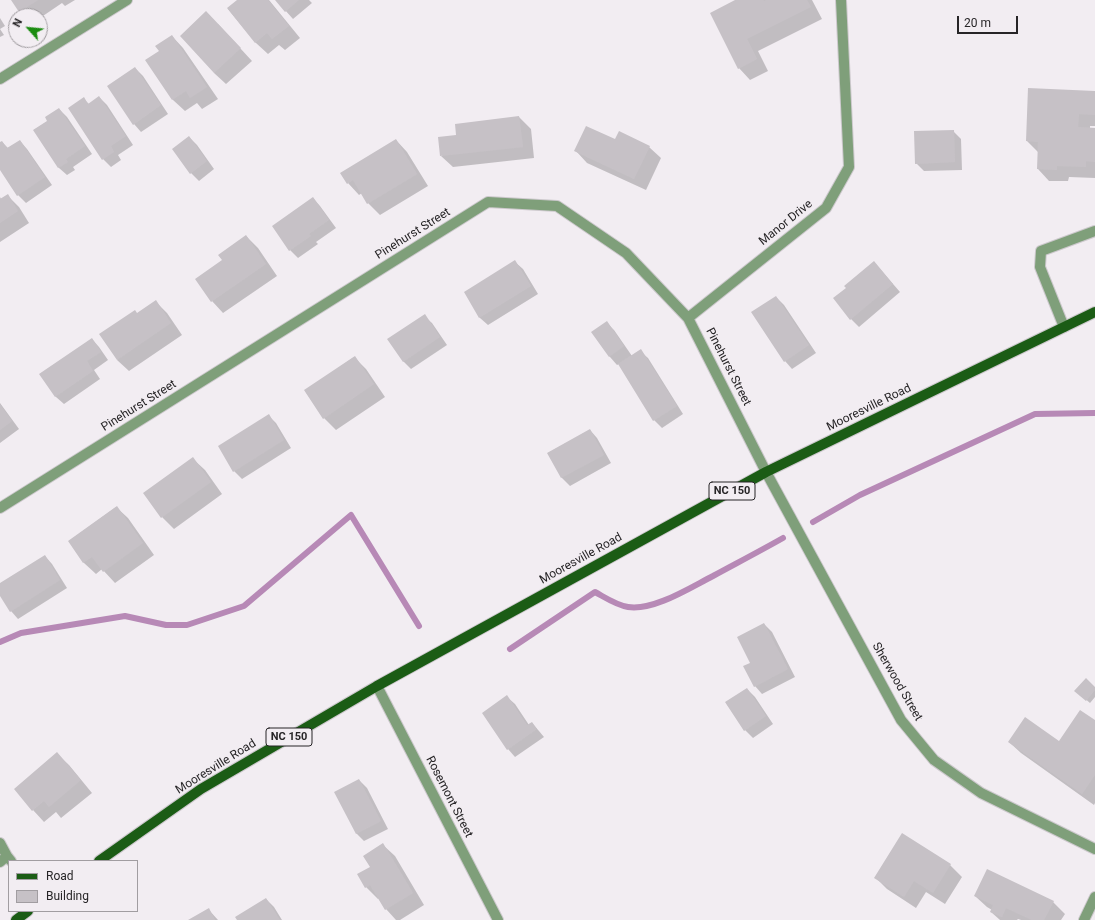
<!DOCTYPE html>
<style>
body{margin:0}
#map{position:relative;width:1095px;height:920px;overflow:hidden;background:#f2edf2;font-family:Roboto,sans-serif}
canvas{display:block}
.legend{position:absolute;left:8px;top:860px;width:130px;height:52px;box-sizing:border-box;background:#f2edf2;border:1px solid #a19da1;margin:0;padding:5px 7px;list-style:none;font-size:12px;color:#272527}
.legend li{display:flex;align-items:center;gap:8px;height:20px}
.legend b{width:20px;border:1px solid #a19da1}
.north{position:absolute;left:8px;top:8px;width:40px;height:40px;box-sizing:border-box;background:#f2edf2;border:1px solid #a19da1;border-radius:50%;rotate:297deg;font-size:11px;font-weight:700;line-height:16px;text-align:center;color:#272527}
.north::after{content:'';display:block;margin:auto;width:14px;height:18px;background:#1b8c10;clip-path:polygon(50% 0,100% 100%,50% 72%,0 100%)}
.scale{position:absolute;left:957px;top:16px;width:61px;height:18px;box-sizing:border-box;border:2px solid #272527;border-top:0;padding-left:5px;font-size:12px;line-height:14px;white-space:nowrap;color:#272527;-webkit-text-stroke:3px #f2edf2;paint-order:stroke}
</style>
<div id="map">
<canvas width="1095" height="920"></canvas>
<ul class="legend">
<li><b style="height:5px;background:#1b5c15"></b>Road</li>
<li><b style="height:11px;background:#c6c1c6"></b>Building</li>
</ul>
<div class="north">N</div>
<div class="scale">20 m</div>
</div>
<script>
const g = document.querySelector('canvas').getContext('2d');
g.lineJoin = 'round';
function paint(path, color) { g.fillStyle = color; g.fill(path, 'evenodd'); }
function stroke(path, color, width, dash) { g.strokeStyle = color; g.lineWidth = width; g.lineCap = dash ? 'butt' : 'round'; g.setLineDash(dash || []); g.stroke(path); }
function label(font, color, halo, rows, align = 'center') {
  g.font = font + ' Roboto,sans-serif'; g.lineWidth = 3; g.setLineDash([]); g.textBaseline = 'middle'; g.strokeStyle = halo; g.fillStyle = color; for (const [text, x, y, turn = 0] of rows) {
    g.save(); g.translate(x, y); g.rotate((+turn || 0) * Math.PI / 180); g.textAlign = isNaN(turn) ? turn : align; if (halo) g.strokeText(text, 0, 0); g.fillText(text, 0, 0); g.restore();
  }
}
paint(new Path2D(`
 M12,0H75L65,6L62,3L40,18V16H24L20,12Z
 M239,0H269L300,38L285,50L279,45L268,54L256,43L228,9Z
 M276,0H309L312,3L293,19Z
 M738,0H812L822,19L758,51L768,71L750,80L739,68Z
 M0,18L5,26L0,29Z
 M218,24L252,61L226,84L214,73Z
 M0,29L4,35L0,37Z
 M172,36L183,48L218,99L202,109L197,103L185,111L173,100L147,60L160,51Z
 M135,68L143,76L168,114L141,132L134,124Z
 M1095,92V126H1090V128L1095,129V178L1069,177L1068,181H1049L1038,169V152L1027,141Z
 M99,97L107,105L133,145L118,155L121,160L111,167L103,159L84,99L89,104Z
 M59,109L67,117L92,154L73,167L75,170L67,175L59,168L34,130L48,121Z
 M519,117L531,129L534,158L453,167L441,156Z
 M953,131L961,139L962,170L924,171L916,163Z
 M189,137L197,145L214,169L199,181L191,173Z
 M396,140L407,152L428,186L380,215L368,203L362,193L359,195L348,183Z
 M20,141L27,149L52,185L26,203L18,195L0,168V144L2,142L8,148Z
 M616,141L649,147L661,158L646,190L587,163L576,151Z
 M8,196L19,207L29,223L0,242V197L1,199Z
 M313,198L320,206L336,228L316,242L318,244L298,258L290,250Z
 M246,236L258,248L277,276L223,313L212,301Z
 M515,262L523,269L538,294L488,325L480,318L465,292Z
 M874,262L900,292L859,327L851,319L847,288Z
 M776,297L784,305L816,353L792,369L785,361Z
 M156,302L167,313L182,335L129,371L117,360L138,314Z
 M424,316L432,323L447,345L411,369L403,361Z
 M607,323L614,330L632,356L640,351L648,358L683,414L662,428L654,420L619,364L617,365L610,357L593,333Z
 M92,339L99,347L108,360L94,370L100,379L64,404L56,397L41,374Z
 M354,357L366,369L385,397L336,430L324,418L305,391Z
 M0,403L19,429L0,443Z
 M269,416L276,423L291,448L242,479L234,471Z
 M590,430L597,438L611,463L570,486L562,478L548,453Z
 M193,459L205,470L222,494L174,529L162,517Z
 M116,507L128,518L154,555L115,583L102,569L96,574L84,563L69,541Z
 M45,556L52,564L67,588L18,619L11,611L0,594V584Z
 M764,624L772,632L795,677L762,694L755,686L751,663Z
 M1095,688V697L1090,703L1076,691Z
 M747,689L755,697L773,724L753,738L745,730L726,703Z
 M507,697L515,704L529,725L532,723L539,731L544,737L515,757L508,749Z
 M1095,722V803L1094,805L1021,753L1009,742H1059Z
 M57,754L69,765L92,793L61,818L56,812L44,822L33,810Z
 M359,780L367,788L388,829L364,841L357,834L336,792Z
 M383,845L395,856L424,905L400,920H396L386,909L379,898L378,899L366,887L371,867Z
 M950,865L962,877L945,904L926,892L916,908L887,889L875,877Z
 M975,896L1053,902L1065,914L1061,920H1021L1018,919L1017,920H1000L991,912L992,910L987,907Z
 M266,899L274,907L282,920H238Z
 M209,910L218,920H190Z`), '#0003');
stroke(new Path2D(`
 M813,522L860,495L1035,414L1095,413
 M0,642L21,633L125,616L166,625H187L244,606L351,515L419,626
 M510,649L595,592C606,598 616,605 628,607C654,611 691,587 713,576C737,563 760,551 783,538`), '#b789b6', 6);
paint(new Path2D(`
 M11,0H38L19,12Z
 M237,0H268L289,26L272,39L267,33L255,43L227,8Z
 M275,0H299L285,12Z
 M735,0H763L764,1L766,0H807L811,7L747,39L757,59L738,69L710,13Z
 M206,11L241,48L214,73L180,36Z
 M172,35L207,87L190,98L186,91L172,100L145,60L159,51L155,46Z
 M135,67L161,105L133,125L107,86Z
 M1028,88L1095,91V115L1079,114L1078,127L1095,128V162L1086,161V167L1057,166V170L1037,169L1038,142L1026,141Z
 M99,96L126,136L111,146L114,152L102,160L68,108L84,97L88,104Z
 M59,108L85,146L66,159L68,162L58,168L33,130L47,121L45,117Z
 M519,116L523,147L440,156L438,137L456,135L455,124Z
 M586,126L615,139L619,131L650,146L634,179L574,151Z
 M954,130L955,162L915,164L914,131Z
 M189,136L207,161L190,174L172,149Z
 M396,139L417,174L367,204L353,180L347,184L340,173Z
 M20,140L45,177L17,196L0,170V142L2,141L7,148Z
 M8,194L18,211L0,223V199Z
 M313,197L329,220L309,234L311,236L289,251L272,226Z
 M246,235L266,264L211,302L195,279L222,260L218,255Z
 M515,260L531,286L479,318L464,292Z
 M874,261L893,284L850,320L833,298L846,288L844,286Z
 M776,296L809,345L784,362L751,312Z
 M156,300L171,323L117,360L99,334L135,310L137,313Z
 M425,314L440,337L403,362L387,339Z
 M607,321L624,346L609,357L591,332Z
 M92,338L101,352L87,361L93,371L55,397L39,374Z
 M641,349L677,406L653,421L618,364Z
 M355,356L374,384L323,419L304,390Z
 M0,404L12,421L0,430Z
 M269,414L284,440L233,472L218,446Z
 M590,429L604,455L561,478L547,453Z
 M193,457L211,482L161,518L143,493Z
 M117,506L143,543L103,572L92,557L83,563L68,541Z
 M45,555L60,580L10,612L0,596V583Z
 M764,623L788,669L754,687L743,666L750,663L737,637Z
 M1086,678L1095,687V690L1086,701L1074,691Z
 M747,688L766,716L744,731L725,702Z
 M507,695L527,725L532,722L537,729L507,750L482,713Z
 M1080,710L1095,720V775L1082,794L1008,742L1025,717L1059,741Z
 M57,752L81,780L49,807L44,801L32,811L14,789Z
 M359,779L381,821L356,834L334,792Z
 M902,833L951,864L933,893L914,881L904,897L874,878Z
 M383,843L413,893L385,910L370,885L365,888L357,874L370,867L363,856Z
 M987,869L1054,901L1044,920H1032L1006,908L1002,917L990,912L993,905L974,896Z
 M266,898L280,920H237L235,917Z
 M209,908L215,920H188Z`), '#c6c1c6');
const service = new Path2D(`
 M1064,327L1040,267L1041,251L1095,231
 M0,843L7,856
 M0,862L7,856L11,861`);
const minor = new Path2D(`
 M0,79L127,0
 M688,318L826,208L849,167L841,0
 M0,508L488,202L557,206L626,253L688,318L766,472L901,720L934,760L981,793L1095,849
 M377,686L498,920
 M1084,920L1095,897`);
const primary = new Path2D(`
 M99,861L201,789L377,686L766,472L1095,312
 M16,920L28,911`);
stroke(service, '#cdc9cd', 12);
stroke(minor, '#cdc9cd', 12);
stroke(primary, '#cdc9cd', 12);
stroke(service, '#7f9f7a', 10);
stroke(minor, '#7f9f7a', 10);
stroke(primary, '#1b5c15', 10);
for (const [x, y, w] of [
 [732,491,46],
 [289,737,46]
]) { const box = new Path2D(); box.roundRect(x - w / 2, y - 9, w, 18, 3); g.fillStyle = '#f2edf2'; g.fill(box); stroke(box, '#272527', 1); }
label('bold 11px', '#272527', null, [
 ["NC 150",732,491],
 ["NC 150",289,737]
]);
label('12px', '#272527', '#f2edf2', [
 ["Manor Drive",786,223,-39],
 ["Pinehurst Street",413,234,-32],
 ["Pinehurst Street",728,367,63],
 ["Pinehurst Street",139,406,-32],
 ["Mooresville Road",869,408,-26],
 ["Mooresville Road",581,559,-29],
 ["Sherwood Street",897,682,60],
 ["Mooresville Road",216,767,-32],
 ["Rosemont Street",449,797,63]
]);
</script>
